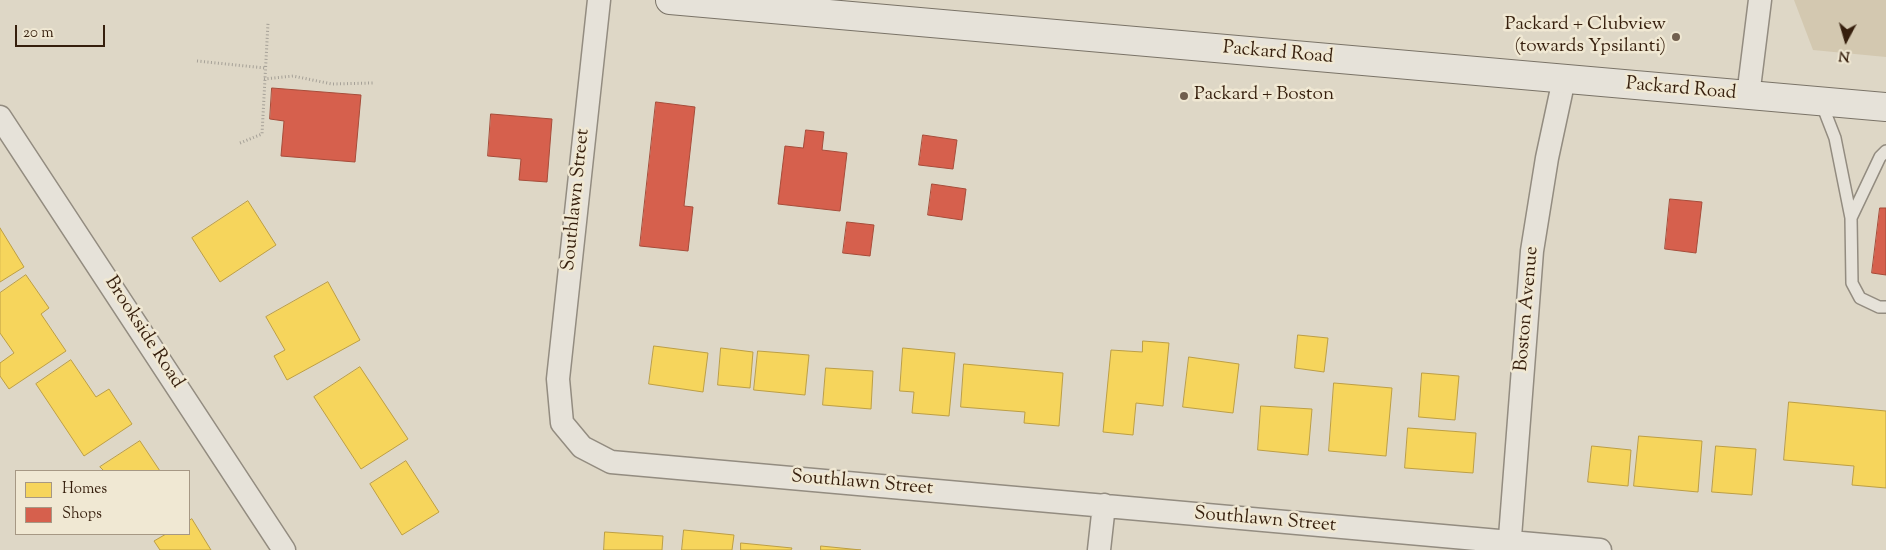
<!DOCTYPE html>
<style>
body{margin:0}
#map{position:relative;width:1886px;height:550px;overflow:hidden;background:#ded7c6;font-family:"Sorts Mill Goudy",serif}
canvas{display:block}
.legend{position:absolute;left:15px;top:470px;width:175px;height:65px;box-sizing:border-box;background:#f0e8d3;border:1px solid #a69884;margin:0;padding:6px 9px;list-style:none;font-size:15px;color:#361f0d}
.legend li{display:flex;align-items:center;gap:10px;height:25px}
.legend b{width:25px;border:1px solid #a69884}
.north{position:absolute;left:1821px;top:15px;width:50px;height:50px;-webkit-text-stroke:4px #f0e8d3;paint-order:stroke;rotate:186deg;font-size:14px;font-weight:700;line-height:20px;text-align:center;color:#361f0d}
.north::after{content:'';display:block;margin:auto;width:18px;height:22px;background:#361f0d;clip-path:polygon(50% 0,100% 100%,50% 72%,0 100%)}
.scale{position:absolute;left:15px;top:25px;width:90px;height:22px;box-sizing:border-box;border:2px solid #361f0d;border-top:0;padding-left:6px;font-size:15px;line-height:18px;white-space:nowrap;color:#361f0d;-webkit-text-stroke:4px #f0e8d3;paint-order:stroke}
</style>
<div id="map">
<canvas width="1886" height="550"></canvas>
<ul class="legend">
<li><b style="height:14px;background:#f6d55c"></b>Homes</li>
<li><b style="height:14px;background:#d6604d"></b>Shops</li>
</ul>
<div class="north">N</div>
<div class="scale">20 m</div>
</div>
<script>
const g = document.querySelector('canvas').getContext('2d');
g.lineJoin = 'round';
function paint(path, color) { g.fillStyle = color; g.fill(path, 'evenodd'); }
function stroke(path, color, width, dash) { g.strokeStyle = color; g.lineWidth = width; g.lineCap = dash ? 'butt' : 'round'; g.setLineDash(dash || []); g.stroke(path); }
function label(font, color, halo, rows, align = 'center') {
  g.font = font + ' "Sorts Mill Goudy",serif'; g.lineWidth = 5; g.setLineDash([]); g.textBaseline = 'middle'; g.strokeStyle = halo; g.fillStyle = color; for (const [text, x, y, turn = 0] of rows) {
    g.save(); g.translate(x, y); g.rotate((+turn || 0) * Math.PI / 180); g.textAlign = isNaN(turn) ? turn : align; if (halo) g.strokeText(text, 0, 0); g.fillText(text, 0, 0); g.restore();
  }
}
paint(new Path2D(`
 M1794,0H1886V57L1813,50Z`), '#d3c8b0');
const homes = new Path2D(`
 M248,201L276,245L220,282L192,238Z
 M0,228L24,267L0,282Z
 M26,275L49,308L41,314L66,351L9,389L0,376V363L14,353L0,333V293Z
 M328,282L360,340L287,380L274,356L285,350L266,317Z
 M1298,335L1328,338L1324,372L1295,368Z
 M1143,341L1169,343L1163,406L1136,403L1133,435L1103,432L1111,350L1142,352Z
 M654,346L708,353L703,392L649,384Z
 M721,348L753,352L750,388L718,385Z
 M903,348L955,353L949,416L912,413L914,392L900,391Z
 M758,351L809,355L805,395L754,390Z
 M1189,357L1239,364L1233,413L1183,407Z
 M71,360L96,397L109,389L132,424L84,456L36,384Z
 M964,364L1063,373L1059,426L1024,423L1025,412L961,407Z
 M360,367L408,439L361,469L314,397Z
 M826,368L873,371L871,409L823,405Z
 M1422,373L1459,376L1455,420L1419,417Z
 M1334,383L1392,388L1386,456L1329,451Z
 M1789,402L1886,411V488L1852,485L1854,466L1784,460Z
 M1261,406L1312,409L1308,455L1258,450Z
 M1408,428L1476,433L1473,473L1405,468Z
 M1639,436L1702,441L1698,492L1634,486Z
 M140,441L160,471H104L100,467Z
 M1592,446L1631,450L1628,486L1588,482Z
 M1716,446L1756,449L1752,495L1712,492Z
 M406,461L439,512L402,535L370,484Z
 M192,519L211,550H160L154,541L166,534H189V521Z
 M684,530L734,535L732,550H682Z
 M605,532L663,536L662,550H604Z
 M741,543L792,548L791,550H741Z
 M821,546L861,550H821Z`);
paint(homes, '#f6d55c');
stroke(homes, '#bc9e44', 1);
const shops = new Path2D(`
 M272,88L361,95L355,162L281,156L284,121L270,119Z
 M656,102L695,107L684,206L693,207L688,251L640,246Z
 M491,114L552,119L547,182L519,180L521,159L488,156Z
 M806,130L824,132L822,150L847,153L840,211L778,204L785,146L803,148Z
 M923,135L957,140L953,169L919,165Z
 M932,184L966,189L962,220L928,215Z
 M1670,199L1702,202L1696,253L1665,249Z
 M1880,208H1886V275L1872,273Z
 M847,222L874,225L870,256L843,253Z`);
paint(shops, '#d6604d');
stroke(shops, '#a64c3a', 1);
const lane = new Path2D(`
 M1821,102L1835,138L1851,218L1852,283L1860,298L1879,307H1886
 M1851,218L1880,157L1886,151`);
const street = new Path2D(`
 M599,0L558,379L562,423L582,447L611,462L1600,550
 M1748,96L1760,0
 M0,117L284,550
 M1099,550L1104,505
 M1509,550L1532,251L1547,158L1564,79`);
const secondary = new Path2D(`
 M670,0L1886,107`);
stroke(lane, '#938c80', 14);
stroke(street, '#938c80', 25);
stroke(secondary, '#7a7367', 30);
stroke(new Path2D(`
 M197,61L265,68
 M264,79L293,76L332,84L373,83
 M240,143L262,134L268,23`), '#a5a097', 3, [1, 2.5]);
stroke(lane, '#e6e2d9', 11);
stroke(street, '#e6e2d9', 22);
stroke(secondary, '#e6e2d9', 28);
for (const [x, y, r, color] of [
 [1676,37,5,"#715f4e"],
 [1184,96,5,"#715f4e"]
]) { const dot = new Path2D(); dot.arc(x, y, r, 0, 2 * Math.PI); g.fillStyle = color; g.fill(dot); stroke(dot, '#f0e8d3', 2); }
label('19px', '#361f0d', '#f0e8d3', [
 ["Packard + Clubview",1666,26],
 ["(towards Ypsilanti)",1666,48],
 ["Packard + Boston",1194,96,"left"]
], 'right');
label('19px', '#361f0d', '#f0e8d3', [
 ["Packard Road",1278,54,5],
 ["Packard Road",1681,90,5],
 ["Southlawn Street",577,200,-84],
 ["Boston Avenue",1528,309,-85],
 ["Brookside Road",143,333,57],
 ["Southlawn Street",862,484,5],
 ["Southlawn Street",1265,521,5]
]);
</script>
